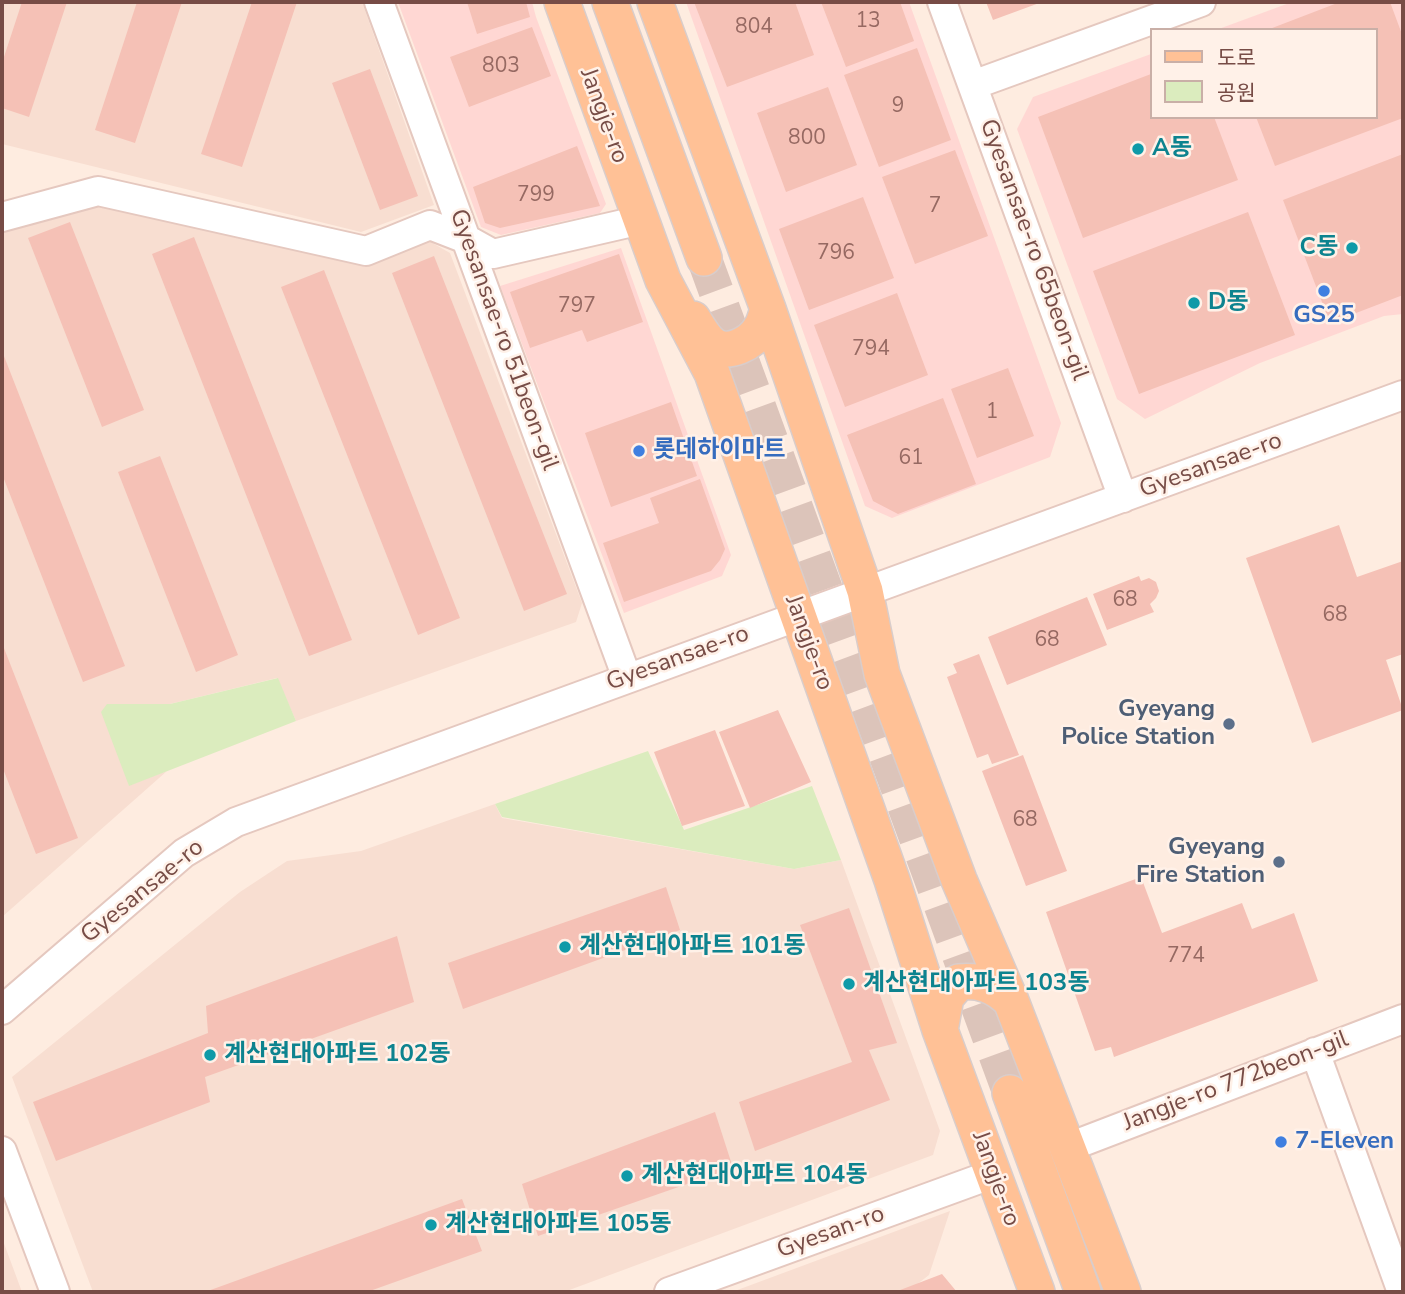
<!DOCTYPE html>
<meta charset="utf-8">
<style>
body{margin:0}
#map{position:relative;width:1405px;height:1294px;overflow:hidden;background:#feece0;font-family:"Nunito Sans","Noto Sans KR",sans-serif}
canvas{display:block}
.frame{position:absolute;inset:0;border:4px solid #774c46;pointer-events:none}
.legend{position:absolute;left:1150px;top:28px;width:228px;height:91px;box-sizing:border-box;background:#fff1e8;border:2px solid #c9afa7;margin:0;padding:9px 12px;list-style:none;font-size:21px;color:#774c46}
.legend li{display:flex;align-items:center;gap:14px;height:35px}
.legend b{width:35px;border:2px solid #c9afa7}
</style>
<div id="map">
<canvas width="1405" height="1294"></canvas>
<div class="frame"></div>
<ul class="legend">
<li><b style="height:9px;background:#ffc196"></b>도로</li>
<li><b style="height:19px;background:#dbecbe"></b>공원</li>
</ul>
</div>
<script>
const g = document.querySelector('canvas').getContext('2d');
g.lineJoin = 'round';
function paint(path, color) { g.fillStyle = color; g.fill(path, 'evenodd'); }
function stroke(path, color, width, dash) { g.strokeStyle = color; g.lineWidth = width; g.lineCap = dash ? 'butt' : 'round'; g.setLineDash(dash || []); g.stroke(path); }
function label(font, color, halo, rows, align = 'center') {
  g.font = font + ' "Nunito Sans","Noto Sans KR",sans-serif'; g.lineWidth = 5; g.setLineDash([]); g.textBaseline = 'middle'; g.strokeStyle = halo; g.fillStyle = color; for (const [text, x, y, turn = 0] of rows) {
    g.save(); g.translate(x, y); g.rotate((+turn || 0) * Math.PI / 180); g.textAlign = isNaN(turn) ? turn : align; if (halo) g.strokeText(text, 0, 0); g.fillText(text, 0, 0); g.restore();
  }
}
paint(new Path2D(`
 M2,2H362L434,205L361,232L2,144Z
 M97,204L365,266L429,241L450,253L582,603L576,622L296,721L277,678L170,704H107L129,785L167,771L2,917V233Z
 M495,804L502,818L794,869L841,860L940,1131L933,1155L564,1292H93L12,1077L240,892L287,861L361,851Z
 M950,1211L929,1275L907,1292H732Z
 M2,1238L22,1292H2Z`), '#f8ded1');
paint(new Path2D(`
 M398,2H532L536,17L606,204L600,213L501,235L481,227Z
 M686,2H909L1061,423L1050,457L892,518L865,506Z
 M1292,2H1402L1403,4V314L1384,316L1260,363L1145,419L1117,399L1017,129L1033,97L1151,54V117H1375V30H1216Z
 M621,248L731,555L722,576L624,613L500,286Z`), '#ffd7d3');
paint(new Path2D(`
 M278,678L296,721L129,786L101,712L107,704H170Z
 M648,751L684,830L812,786L841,860L794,869L502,817L495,804Z`), '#dbecbe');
paint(new Path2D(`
 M22,2H67L29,117L2,108V63Z
 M137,2H182L135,143L95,130Z
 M252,2H297L242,167L201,154Z
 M467,2H526L530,17L477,34Z
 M694,2H795L814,55L727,87Z
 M821,2H900L914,41L846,67Z
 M986,2H1042L993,20Z
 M1340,2H1390L1403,37V118L1275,166L1256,117H1375V30H1267Z
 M532,27L551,76L469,107L450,57Z
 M917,48L951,140L879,167L844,75Z
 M370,69L418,196L380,210L332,83Z
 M1151,74V117H1214L1238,180L1083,238L1038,117Z
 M828,87L857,165L786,192L757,113Z
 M577,146L600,206L500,228L485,223L473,187Z
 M955,150L988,236L915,264L882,177Z
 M1403,154V295L1330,323L1283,200Z
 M863,197L894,278L809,310L779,229Z
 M1248,212L1295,335L1139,394L1093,271Z
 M70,222L144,410L102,427L28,238Z
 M194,237L352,640L309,656L152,254Z
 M619,254L643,322L587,342L582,330L530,348L510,292Z
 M434,256L567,594L524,611L392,273Z
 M324,270L460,618L418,635L281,287Z
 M897,293L928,375L845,407L814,325Z
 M2,351L125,666L83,682L2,474Z
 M1008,368L1034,436L977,458L951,389Z
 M943,398L976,484L898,514L873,501L847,435Z
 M671,402L697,476L611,507L585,433Z
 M160,456L238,655L196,672L118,472Z
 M700,479L725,549L720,560L711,571L624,602L603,543L659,523L650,498Z
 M1339,525L1357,577L1403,561V654L1386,660L1403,710L1312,743L1246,558Z
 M1139,576L1141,581L1149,578L1156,582L1159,591L1156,598L1150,604L1154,612L1107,630L1093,594Z
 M1087,597L1107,645L1007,685L988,637Z
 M2,643L78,838L36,854L2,766Z
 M979,654L1019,755L992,764L988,754L977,758L947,677L957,673L953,664Z
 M778,710L811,782L750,808L719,732Z
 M715,730L745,806L682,826L654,752Z
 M1023,755L1067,871L1026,886L982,771Z
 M1141,877L1162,933L1242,903L1252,929L1294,913L1318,981L1114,1057L1111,1047L1095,1051L1046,912Z
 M666,887L680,930L463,1009L448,963Z
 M849,908L897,1043L869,1050L890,1100L755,1151L739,1102L852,1062L800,925Z
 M397,936L414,1002L205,1077L210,1102L56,1161L33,1102L208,1033L206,1006Z
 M715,1112L733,1168L538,1236L522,1184Z
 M462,1199L482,1251L367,1292H205Z
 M942,1274L957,1292H895Z`), '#f5c1b6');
stroke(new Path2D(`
 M704,258L1010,1093`), '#dcc4ba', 35, [35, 18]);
const minor = new Path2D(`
 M379,2L627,678
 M942,2L1123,498
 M973,85L1201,2
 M2,217L98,191L366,251L430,225L466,239L493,254L641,220
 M2,1010L184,853L236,822L1403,395
 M1315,1052L1402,1292
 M1069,1147L1403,1019
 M2,1151L55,1292
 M669,1292L993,1174`);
const major = new Path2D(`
 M562,2L663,280L712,373L892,880L940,1030L1037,1292
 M610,2L704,258
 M655,2L768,309L865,591L882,674L959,880L1011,1001L1123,1292
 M693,319C698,327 705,340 713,345C728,356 752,343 760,329C764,324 766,315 768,309
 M940,1030L946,997L959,982C980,980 995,985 1011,1001
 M1010,1093L1083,1292`);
stroke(minor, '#e5c8bf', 32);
stroke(major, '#d9cdcb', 38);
stroke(minor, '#fff', 28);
stroke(major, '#ffc196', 35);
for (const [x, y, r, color] of [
 [1138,149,7,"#0f9aa8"],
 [1352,248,7,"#0f9aa8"],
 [1324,291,7,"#3f7fe0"],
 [1194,303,7,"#0f9aa8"],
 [639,451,7,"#3f7fe0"],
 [1229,724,7,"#5c6f8a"],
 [1279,862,7,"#5c6f8a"],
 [565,947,7,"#0f9aa8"],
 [849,984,7,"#0f9aa8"],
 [210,1055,7,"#0f9aa8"],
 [1281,1142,7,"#3f7fe0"],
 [627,1176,7,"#0f9aa8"],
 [431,1225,7,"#0f9aa8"]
]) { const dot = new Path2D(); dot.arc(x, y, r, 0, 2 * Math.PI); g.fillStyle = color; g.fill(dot); stroke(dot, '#fff1e8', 2.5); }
label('21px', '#966962', null, [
 ["13",868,22],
 ["804",754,28],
 ["803",501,67],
 ["9",898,107],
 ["800",807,139],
 ["799",536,196],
 ["7",935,207],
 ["796",836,254],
 ["797",577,307],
 ["794",871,350],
 ["1",992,413],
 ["61",911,459],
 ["68",1125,601],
 ["68",1335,616],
 ["68",1047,641],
 ["68",1025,821],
 ["774",1186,957]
]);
label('24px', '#774c46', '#fff1e8', [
 ["Jangje-ro",603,116,70],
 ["Gyesansae-ro 65beon-gil",1033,250,70],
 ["Gyesansae-ro 51beon-gil",503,340,70],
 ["Gyesansae-ro",1211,466,-20],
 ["Jangje-ro",808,643,70],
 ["Gyesansae-ro",678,659,-20],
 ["Gyesansae-ro",143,892,-39],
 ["Jangje-ro 772beon-gil",1236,1082,-21],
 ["Jangje-ro",995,1179,70],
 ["Gyesan-ro",831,1233,-20]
]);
label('bold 24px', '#0d838f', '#fff1e8', [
 ["A동",1152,149],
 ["C동",1338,248,"right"],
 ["D동",1208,303],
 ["계산현대아파트 101동",579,947],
 ["계산현대아파트 103동",863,984],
 ["계산현대아파트 102동",224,1055],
 ["계산현대아파트 104동",641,1176],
 ["계산현대아파트 105동",445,1225]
], 'left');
label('bold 24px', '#366cbe', '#fff1e8', [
 ["GS25",1324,316,"center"],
 ["롯데하이마트",653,451],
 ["7-Eleven",1295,1142]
], 'left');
label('bold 24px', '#4e5e75', '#fff1e8', [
 ["Gyeyang",1215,710],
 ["Police Station",1215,738],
 ["Gyeyang",1265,848],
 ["Fire Station",1265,876]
], 'right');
</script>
